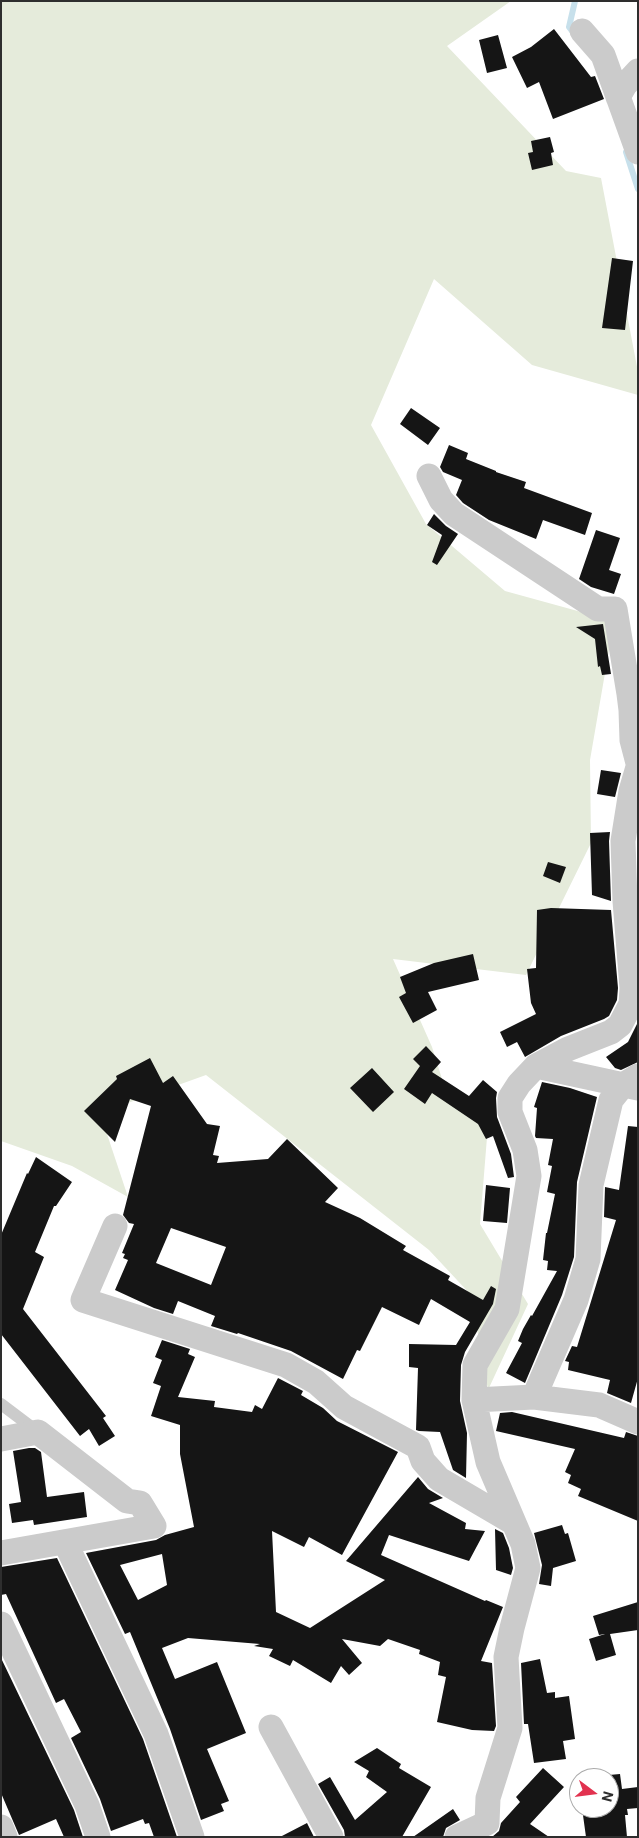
<!DOCTYPE html>
<style>
body{margin:0}
#map{position:relative;width:639px;height:1838px;overflow:hidden;background:#fff;font-family:Roboto,sans-serif}
canvas{display:block}
.frame{position:absolute;inset:0;border:2px solid #2e2e2e;pointer-events:none}
.north{position:absolute;left:569px;top:1768px;width:50px;height:50px;box-sizing:border-box;background:#fff;border:1px solid #ababab;border-radius:50%;rotate:105deg;font-size:14px;font-weight:700;line-height:20px;text-align:center;color:#2e2e2e}
.north::after{content:'';display:block;margin:auto;width:18px;height:22px;background:#e2324f;clip-path:polygon(50% 0,100% 100%,50% 72%,0 100%)}
</style>
<div id="map">
<canvas width="639" height="1838"></canvas>
<div class="frame"></div>
<div class="north">N</div>
</div>
<script>
const g = document.querySelector('canvas').getContext('2d');
g.lineJoin = 'round';
function paint(path, color) { g.fillStyle = color; g.fill(path, 'evenodd'); }
function stroke(path, color, width, dash) { g.strokeStyle = color; g.lineWidth = width; g.lineCap = dash ? 'butt' : 'round'; g.setLineDash(dash || []); g.stroke(path); }
paint(new Path2D(`
 M1,1H511L447,46L566,171L601,178L638,372V395L532,365L434,279L371,425L426,524L505,591L614,621L590,760L591,843L526,975L393,959L432,1047L448,1098L488,1125L480,1224L528,1304L488,1390L471,1295L429,1250L206,1075L100,1113L128,1197L72,1166L1,1141Z`), '#e5ebdb');
stroke(new Path2D(`
 M575,35L569,27L575,1
 M626,152L638,189`), '#c7e0eb', 6);
paint(new Path2D(`
 M554,29L591,77L595,76L604,99L553,119L539,82L527,88L512,57L531,47Z
 M498,35L507,68L487,73L479,40Z
 M550,137L554,152L551,153L553,165L532,170L528,153L533,152L531,141Z
 M612,258L633,261L625,330L602,328Z
 M411,408L440,428L428,445L400,424Z
 M449,445L468,453L466,459L496,471V472L526,482L524,488L592,513L585,535L543,520L536,539L489,520L463,503L456,495L462,480L443,472L440,467Z
 M434,514L446,526L458,534L437,565L432,562L442,535L427,525Z
 M596,530L620,538L609,570L621,574L614,594L591,587L579,579Z
 M603,624L611,674L602,675L600,666L598,667L595,639L576,627Z
 M601,770L621,773L615,797L597,794Z
 M610,832L609,841L611,901L592,895L590,833Z
 M548,862L566,867L560,883L543,876Z
 M551,908L611,910L618,988L617,1000L609,1016L604,1019L561,1036L525,1057L517,1042L507,1047L500,1032L536,1014L531,1003L527,969L536,968L537,910Z
 M473,954L479,980L428,992L437,1010L413,1023L399,997L406,993L400,977L434,963Z
 M638,1022V1062L621,1070L615,1068L606,1057L628,1042Z
 M426,1046L441,1062L432,1072L469,1096L483,1080L497,1092L496,1098L497,1117L511,1154L514,1177L508,1178L493,1136L486,1139L478,1124L432,1093L425,1104L404,1089L420,1066L413,1059Z
 M150,1058L163,1083L173,1076L207,1124L220,1126L213,1155L219,1156L217,1163L268,1159L287,1139L338,1188L325,1202L360,1218L406,1246L403,1250L450,1276L448,1280L483,1300L491,1286L496,1289L493,1304L465,1352L461,1365L460,1401L467,1433L466,1478L453,1470L440,1432L419,1431L416,1430L418,1368L409,1367V1344L456,1345L470,1322L431,1299L419,1325L382,1307L360,1351L357,1350L343,1379L291,1351L238,1333L237,1334L211,1326L215,1316L178,1301L173,1314L154,1308L115,1290L128,1260L123,1258L125,1254L122,1253L134,1224L129,1223L123,1215L151,1106L130,1099L115,1142L84,1111L117,1079L116,1076ZM171,1228L226,1247L211,1285L156,1263Z
 M372,1068L394,1092L373,1112L350,1088Z
 M542,1082L570,1088L597,1097L577,1182L574,1257L562,1295L525,1383L506,1373L522,1343L518,1341L523,1329L531,1315L532,1316L557,1271L547,1270L548,1261L543,1260L546,1233H547L555,1194L547,1192L552,1166L548,1165L553,1139L536,1138L535,1136L537,1108L534,1107Z
 M628,1126L638,1127V1378L631,1403L607,1393L610,1380L568,1370L569,1362L565,1361L572,1346L577,1347L616,1220L604,1217L605,1187L619,1190Z
 M36,1157L72,1182L56,1206H54L35,1252L44,1257L23,1309L106,1416L103,1418L115,1436L99,1446L89,1429L80,1436L1,1334V1235L27,1173L28,1174Z
 M486,1185L510,1188L507,1223L483,1221Z
 M162,1340L190,1349L188,1354L195,1357L178,1397L215,1401L214,1407L252,1412L255,1405L262,1409L278,1378L303,1391L301,1395L323,1408L337,1421L398,1452L342,1555L309,1537L304,1547L272,1531L276,1612L310,1628L385,1580L346,1561L418,1477L428,1489L443,1498L429,1503L466,1523L465,1529L485,1531L469,1561L389,1535L381,1555L485,1601L486,1600L503,1607L481,1661L492,1663L496,1726L494,1731L472,1730L437,1722L446,1677L438,1675L440,1662L419,1654L420,1650L388,1639L380,1646L342,1639L362,1663L349,1675L341,1666L331,1683L293,1660L290,1666L269,1656L273,1649L254,1646L260,1644L188,1638L162,1648L175,1679L217,1662L246,1733L207,1749L229,1801L221,1804L224,1811L201,1820L170,1729L130,1632L125,1634L86,1553L156,1540L165,1535L194,1527L180,1454V1425L151,1416L161,1386L153,1383L162,1360L155,1357ZM162,1554L167,1585L138,1600L120,1565Z
 M512,1412L624,1438L626,1432L638,1436V1521L578,1496L581,1489L568,1483L571,1475L565,1472L575,1449L496,1431L500,1413Z
 M29,1448H35L41,1452L47,1497L84,1492L87,1517L34,1525L33,1520L12,1523L9,1504L21,1502L13,1451Z
 M562,1525L565,1534L568,1533L576,1561L553,1568L551,1586L539,1584L542,1565L534,1533Z
 M495,1529L503,1533L509,1548L513,1568L511,1575L496,1570Z
 M57,1558L143,1739L177,1837H154L149,1823L145,1824L143,1819L111,1831L100,1799L71,1738L81,1732L64,1699L56,1703L6,1594L1,1595V1567Z
 M638,1602V1630L610,1634L616,1655L596,1661L589,1639L605,1634L599,1635L593,1616Z
 M1,1658L74,1810L83,1837H64L56,1819L19,1835L1,1793Z
 M540,1659L547,1693L555,1692V1698L569,1696L575,1739L563,1741L566,1759L534,1763L528,1724H524L521,1663Z
 M377,1748L401,1764L399,1768L431,1787L402,1837H345L344,1830L318,1784L330,1777L355,1820L387,1792L366,1777L369,1771L354,1762Z
 M543,1768L564,1787L530,1824L549,1837H492L499,1831L501,1823L520,1802L516,1797Z
 M620,1774L622,1789L638,1787V1808L627,1809L628,1815H625L627,1837H586L582,1808H609V1775Z
 M453,1809L460,1820L446,1828L443,1837H413Z
 M307,1823L314,1837H280Z`), '#151515');
stroke(new Path2D(`
 M1,1404L38,1432`), '#cbcbcb', 12);
stroke(new Path2D(`
 M582,31L603,55L638,152
 M618,97L625,85L638,71
 M429,476L441,500L454,514L598,609H615L629,694
 M638,694H629L631,710L632,740L638,763
 M536,1066L638,1088
 M115,1226L83,1300L286,1365L316,1382L344,1407L418,1447L423,1461L439,1479L514,1523
 M534,1397L576,1300L588,1259L591,1185L611,1100L623,1085L638,1076
 M474,1400L534,1397L599,1405L638,1422
 M1,1439L38,1432L127,1501L140,1503L154,1526L1,1553
 M65,1542L156,1734L192,1837
 M1,1624L87,1805L98,1837
 M271,1727L331,1837
 M1,1827L5,1837
 M457,1837L487,1823L488,1798L510,1728L506,1657L512,1628L528,1568L523,1544L488,1462L474,1400L475,1365L507,1309L529,1176L525,1150L510,1112V1098L519,1084L536,1066L568,1049L611,1032L620,1025L631,1004L632,988L625,901L623,841L631,791L638,767`), '#cbcbcb', 25);
</script>
